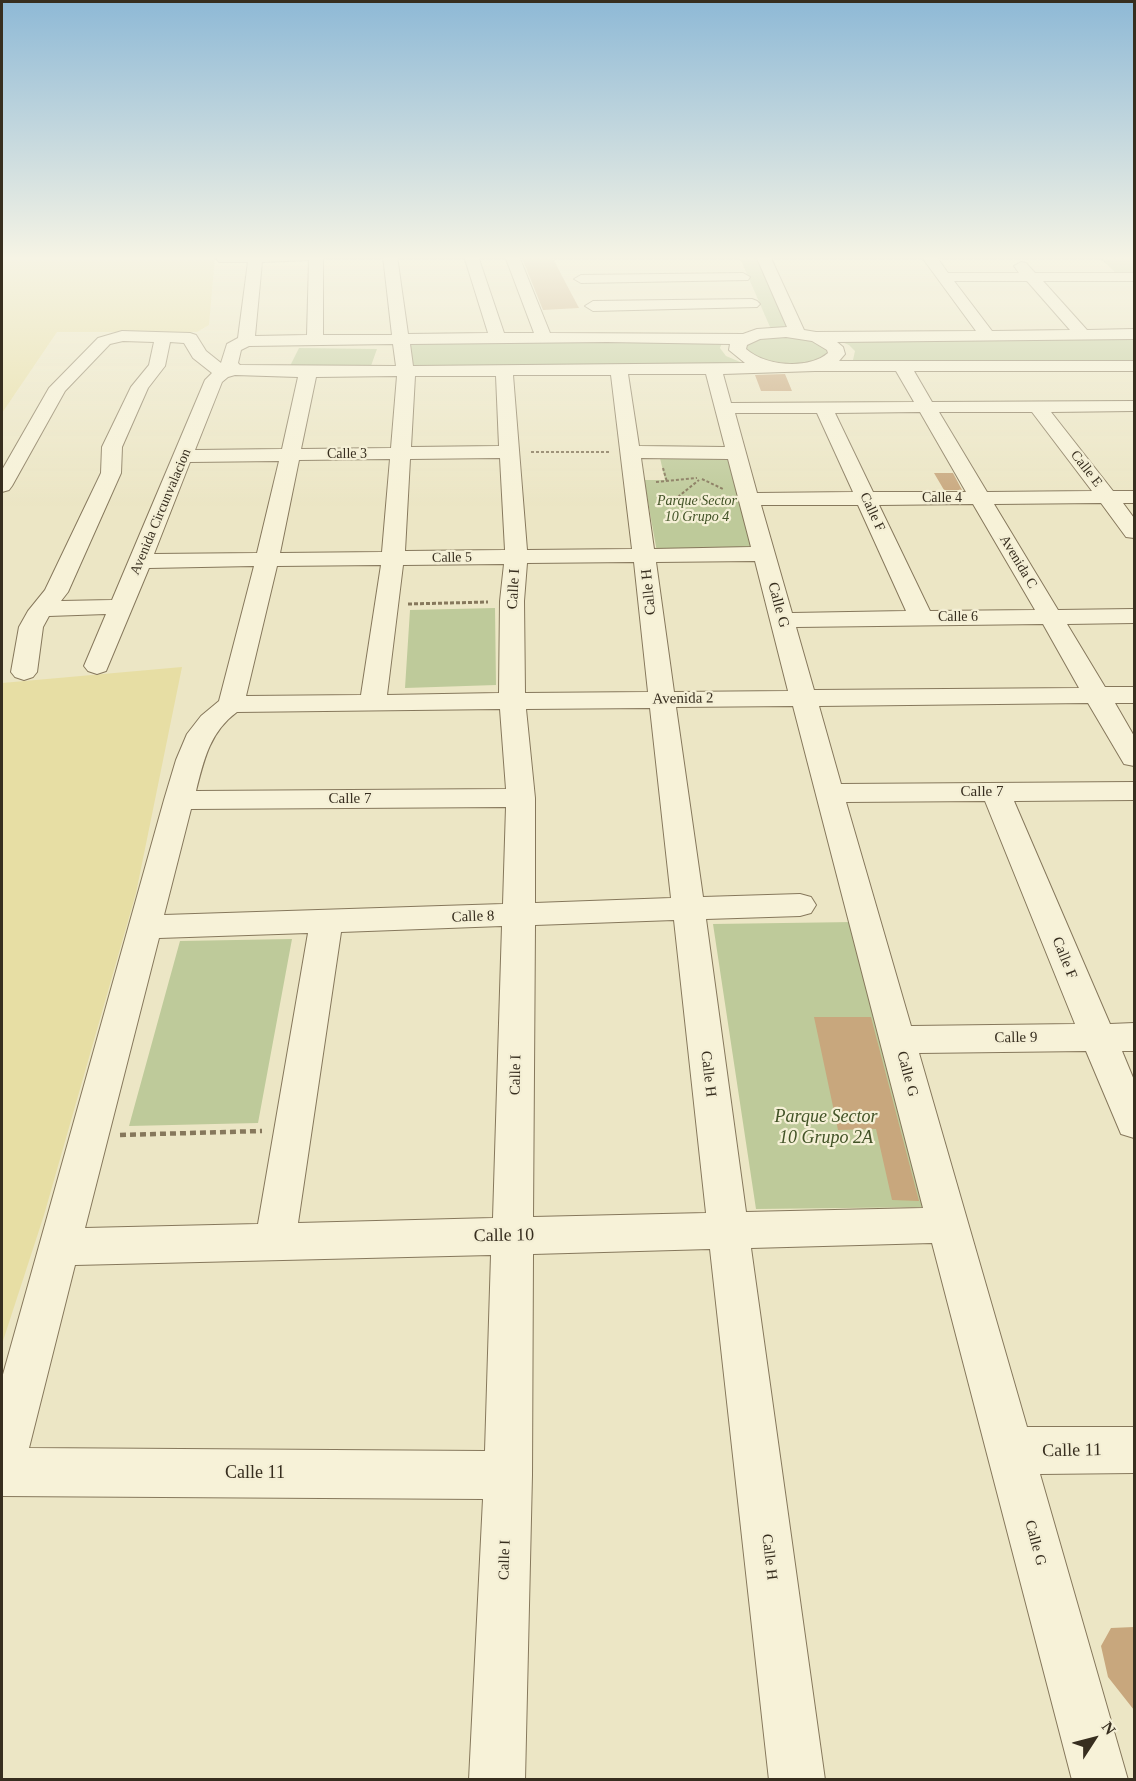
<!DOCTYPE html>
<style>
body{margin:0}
#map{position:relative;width:1136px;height:1781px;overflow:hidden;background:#ece6c5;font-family:Georgia,serif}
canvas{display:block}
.frame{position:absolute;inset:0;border:3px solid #372e1f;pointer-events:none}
.north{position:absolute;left:1064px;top:1709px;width:60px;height:60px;-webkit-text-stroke:4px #f4efd5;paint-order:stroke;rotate:54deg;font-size:16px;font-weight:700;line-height:24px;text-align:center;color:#372e1f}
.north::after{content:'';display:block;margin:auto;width:21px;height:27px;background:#372e1f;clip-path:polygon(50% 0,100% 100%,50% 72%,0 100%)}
</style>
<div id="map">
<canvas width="1136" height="1781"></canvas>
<div class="frame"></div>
<div class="north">N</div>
</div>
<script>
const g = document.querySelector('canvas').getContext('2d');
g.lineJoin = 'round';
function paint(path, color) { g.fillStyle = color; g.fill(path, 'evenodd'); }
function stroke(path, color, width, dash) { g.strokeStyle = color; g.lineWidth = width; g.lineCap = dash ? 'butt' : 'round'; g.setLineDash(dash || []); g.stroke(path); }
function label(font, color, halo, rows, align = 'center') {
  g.font = font + ' Georgia,serif'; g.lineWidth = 4.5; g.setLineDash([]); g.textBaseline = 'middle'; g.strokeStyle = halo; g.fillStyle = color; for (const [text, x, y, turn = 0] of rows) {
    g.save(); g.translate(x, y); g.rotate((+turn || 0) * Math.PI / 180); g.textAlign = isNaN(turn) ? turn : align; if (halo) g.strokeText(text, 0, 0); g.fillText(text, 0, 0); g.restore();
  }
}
paint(new Path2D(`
 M739,256H757L789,327H770Z
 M1098,256H1134V274L1118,275Z
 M792,337L807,338L832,349C812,371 772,363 747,354L743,345L766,338Z
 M1134,337V363L846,365L853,360L855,351L849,345L832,338Z
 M613,340L722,343L720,348L726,356L745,364L417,366L414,365L406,346L409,343Z
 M299,348L377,349L371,366H290Z
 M727,457L755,551L657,552L644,480H665L660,458Z
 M495,608L496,685L405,688L410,610Z
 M854,922L931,1207L756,1209L713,924Z
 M292,939L258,1123L129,1126L180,941Z`), '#beca9a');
paint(new Path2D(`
 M2,256H215L209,325L197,332H57L2,413Z
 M182,667L136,893L44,1215L2,1344V683Z`), '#e7dea4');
paint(new Path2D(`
 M552,257L579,308L543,310L522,258Z
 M785,374L792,391H761L755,375Z
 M934,473H953L962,490H944Z
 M814,1017H871L919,1201L892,1200L876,1129L838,1130Z
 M1134,1627V1710L1108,1677L1101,1646L1111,1628Z`), '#c8a77d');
const minor = new Path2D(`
 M219,256H323V335H392L383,256H397L408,334L488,333L464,256H478L504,333H534L505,256H519L550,333L743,334L757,329L787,327L756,256H770L804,330L816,332L976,331L921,256H936L948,273H1019L1014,266L1021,262L1026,263L1035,273H1134V281H1043L1087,330L1134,329V339L837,342L843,347L845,354L839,361H1134V371H914L932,402L1134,401V411L1051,412L1113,491H1134V503H1123L1134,518V538L1126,537L1101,503L994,504L1058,610L1134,609V623L1067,624L1105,687H1134V703H1115L1134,736V766L1124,764L1088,703L819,706L841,784L1134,782V800L1014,801L1110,1024L1134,1023V1051H1122L1134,1080V1138L1121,1134L1086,1051L919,1053L1027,1427H1134V1473L1040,1474L1128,1780H1072L932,1243L751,1248L825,1780H769L710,1249L533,1254L532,1475L525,1780H469L483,1499L2,1496V1378L164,800L176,760L187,734L201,716L219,701L254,566L149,568L106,671L97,674L88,671L84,666L106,614L49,616L43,627L37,672L33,677L24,680L15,677L11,672L19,627L28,611L45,590L101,473L102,447L131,387L149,365L154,342L123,341L110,344L65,391L12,486L9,490L2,492V470L49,388L98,338L122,331L190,333L196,335L206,351L221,363L227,344L238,338L248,262H219L217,259ZM309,260L307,335L255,336L262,262ZM954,281H1027L1070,330L992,331ZM786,337L812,341L827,350L828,353C808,370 765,366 746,349L747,345L760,339ZM170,342L184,343L193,358L212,373L205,380L112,600L61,601L68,592L121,473L122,447L148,388L165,366ZM607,342L730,344L729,350L745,363L413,366L410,344ZM393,344L396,366L240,365L238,363L241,350L249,346ZM815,371H896L914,402L731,403L723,374ZM628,374H706L725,447L639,446ZM235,375L298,377L282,449L195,450L222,382L228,377ZM513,375H611L632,549L527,550ZM397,376L391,448L301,449L316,377ZM496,376L499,446L411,447L415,376ZM920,412L966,492H873L835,413ZM939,412H1032L1092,491L987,492ZM735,413H817L853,492L757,493ZM500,458L505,550L405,551L410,459ZM641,458L728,459L751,547L654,549ZM390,459L382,552L280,553L299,460ZM279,461L257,553L154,554L190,462ZM973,504L1035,610L930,611L879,505ZM761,505H858L906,611L792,613ZM755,561L788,691L674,692L656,562ZM634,562L648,692L525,693L524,601L527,563ZM504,564L500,601L499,693L387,695L403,565ZM381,565L361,695L246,696L277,566ZM1043,624L1079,688L814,690L796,627ZM793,706L923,1208L746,1212L706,919L800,916L811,913L816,905L811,897L800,894L703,897L676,707ZM650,708L671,898L535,903V798L526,709ZM500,709L506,789L196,791C204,759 210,732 237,712ZM985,801L1075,1024L911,1026L846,802ZM506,807L503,904L164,915L191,809ZM674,920L706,1213L533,1217L535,925ZM502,926L493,1218L298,1223L341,932ZM308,933L258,1224L85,1228L159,938ZM491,1255L485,1451L29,1448L75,1265Z
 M743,273L750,277L748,280L581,283L574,279L581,275Z
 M752,299L757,301L760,304L757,307L593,311L585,306L593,301Z`);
stroke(minor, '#86785c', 2);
stroke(new Path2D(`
 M1099,256L1105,262`), '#86785c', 1.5, [2, 1.5]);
stroke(new Path2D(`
 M531,452H611
 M663,468L667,482
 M702,479L723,489
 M656,482L697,478
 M659,500L727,499
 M674,500L699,480`), '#86785c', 2, [3, 2]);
stroke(new Path2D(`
 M408,604L488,602`), '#86785c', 3, [4, 2]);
stroke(new Path2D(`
 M120,1135L262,1131`), '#86785c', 4.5, [6, 4]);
paint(minor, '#f7f2d8');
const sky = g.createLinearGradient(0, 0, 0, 506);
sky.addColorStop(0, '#8eb9d6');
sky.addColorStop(0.51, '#f6f4e5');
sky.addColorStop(1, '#f6f4e500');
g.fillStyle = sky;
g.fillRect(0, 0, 1136, 506);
label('14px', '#372e1f', '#f4efd5', [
 ["Calle 3",347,454],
 ["Calle E",1086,469,52],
 ["Calle 4",942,498],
 ["Avenida Circunvalacion",161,512,-67],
 ["Calle F",872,512,65],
 ["Calle 5",452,558,-1],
 ["Avenida C",1018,562,59],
 ["Calle 6",958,617]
]);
label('italic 14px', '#425327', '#f4efd5', [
 ["Parque Sector",697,501],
 ["10 Grupo 4",697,517]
]);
label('15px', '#372e1f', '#f4efd5', [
 ["Calle I",514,589,-87],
 ["Calle H",649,592,-96],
 ["Calle G",778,605,75],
 ["Avenida 2",683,699,-1],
 ["Calle 7",982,792],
 ["Calle 7",350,799],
 ["Calle 8",473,917,-2],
 ["Calle F",1064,958,68],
 ["Calle 9",1016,1038,-1],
 ["Calle H",708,1074,83],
 ["Calle G",907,1074,75],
 ["Calle I",516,1075,-89],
 ["Calle G",1035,1543,75],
 ["Calle H",769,1557,83],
 ["Calle I",505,1560,-88]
]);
label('italic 18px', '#425327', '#f4efd5', [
 ["Parque Sector",826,1117],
 ["10 Grupo 2A",826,1138]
]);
label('18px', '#372e1f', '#f4efd5', [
 ["Calle 10",504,1236,-1],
 ["Calle 11",1072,1451,-1],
 ["Calle 11",255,1473]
]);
</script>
